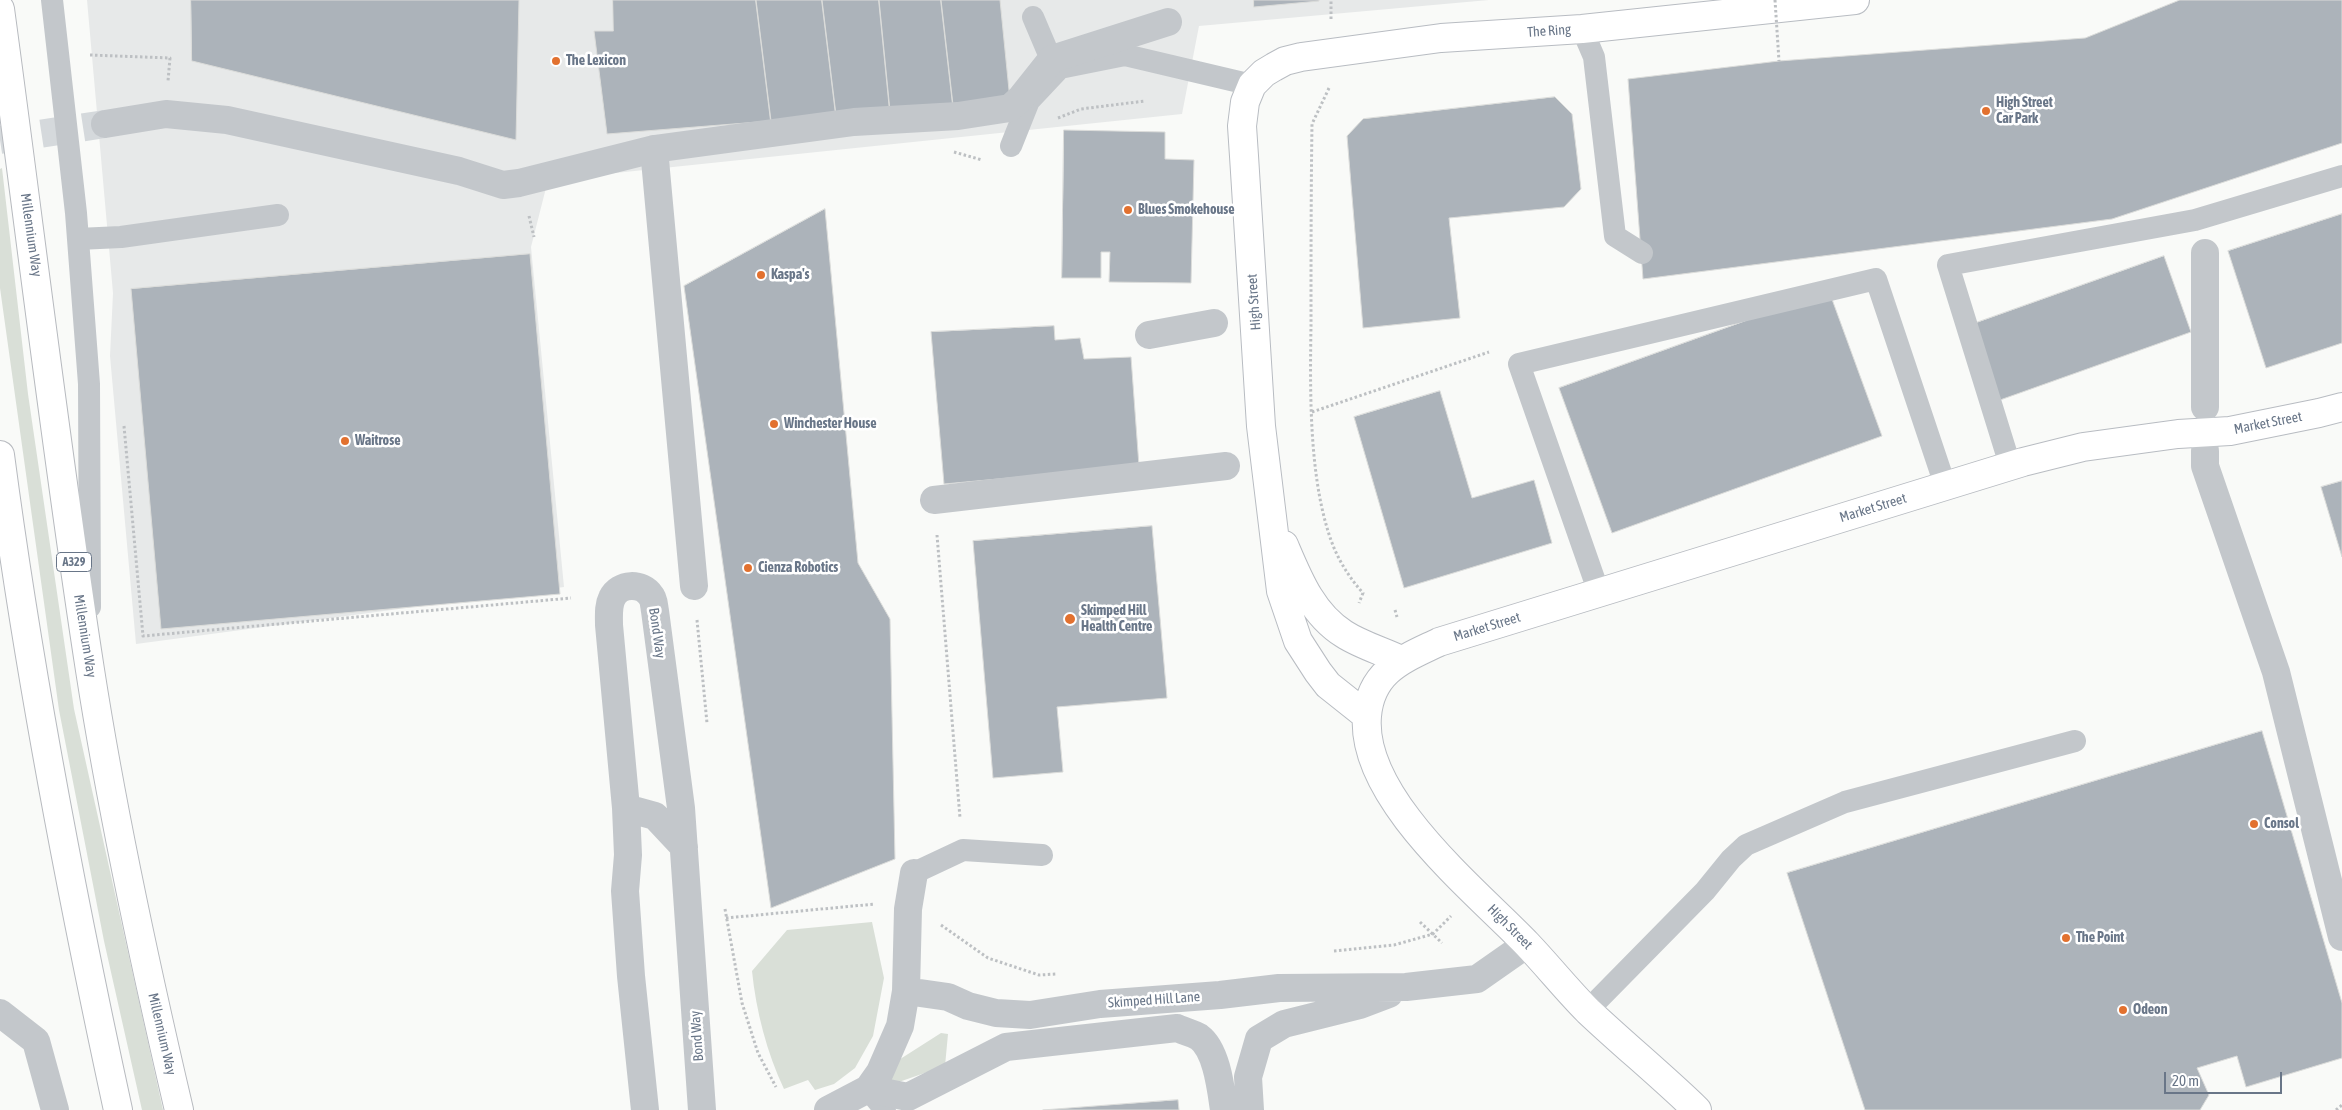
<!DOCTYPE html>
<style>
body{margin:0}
#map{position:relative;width:2342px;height:1110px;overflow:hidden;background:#f9faf8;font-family:"Asap Condensed",sans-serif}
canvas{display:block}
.scale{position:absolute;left:2164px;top:1072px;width:118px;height:22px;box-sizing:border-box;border:2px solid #697688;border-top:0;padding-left:6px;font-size:15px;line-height:18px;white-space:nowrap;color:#697688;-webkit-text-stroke:4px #fff;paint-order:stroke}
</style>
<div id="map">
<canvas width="2342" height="1110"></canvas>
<div class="scale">20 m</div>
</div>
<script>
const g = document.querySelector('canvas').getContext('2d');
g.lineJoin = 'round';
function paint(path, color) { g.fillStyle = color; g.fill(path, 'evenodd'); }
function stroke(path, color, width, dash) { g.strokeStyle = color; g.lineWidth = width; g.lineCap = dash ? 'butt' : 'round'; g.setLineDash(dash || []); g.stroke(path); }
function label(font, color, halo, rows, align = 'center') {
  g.font = font + ' "Asap Condensed",sans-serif'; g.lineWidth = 5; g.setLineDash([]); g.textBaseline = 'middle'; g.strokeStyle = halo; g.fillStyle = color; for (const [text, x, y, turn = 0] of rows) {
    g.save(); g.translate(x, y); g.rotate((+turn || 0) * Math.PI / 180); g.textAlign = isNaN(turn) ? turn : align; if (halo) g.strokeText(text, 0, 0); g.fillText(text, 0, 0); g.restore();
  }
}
paint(new Path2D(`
 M87,0H1489L1199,26L1182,114L548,180L531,247L564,587L136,644L110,356L113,293Z`), '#e7e9e9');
paint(new Path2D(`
 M2,168L28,394L74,709L163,1110H142L104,941L59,710L0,288V169Z
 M872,922L884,978L873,1036L855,1068L834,1084L815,1090L808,1080L784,1089C767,1053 756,1011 752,971L787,930Z
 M941,1033L948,1034L945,1066L893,1084L887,1077L894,1063Z`), '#d9dfd7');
const building = new Path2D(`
 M191,0H519L516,140L192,61Z
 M613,0H756L771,121L607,134L594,31H613Z
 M756,0H822L836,115L771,121Z
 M822,0H879L890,111L836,115Z
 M879,0H941L953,105L890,111Z
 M941,0H1000L1010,100L953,105Z
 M1254,0H1319V1L1254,7Z
 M2180,0H2342V143L2112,219L1643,279L1628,79L1779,61L2085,38Z
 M1555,97L1572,114L1581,189L1564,207L1449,218L1460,318L1363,328L1347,136L1363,119Z
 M1064,130L1165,132V159L1194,160L1191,283L1109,282L1110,252H1101V278H1062Z
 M825,209L858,563L890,619L895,859L771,908L684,286Z
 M2342,214V343L2266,368L2228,251Z
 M530,254L560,594L161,629L131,289Z
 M2164,256L2191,332L2000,400L1973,324Z
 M1829,291L1882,436L1612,533L1559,388Z
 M1054,326L1055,340L1080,338L1084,359L1131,357L1139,466L944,484L931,332Z
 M1440,391L1472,498L1534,480L1552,543L1404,588L1354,417Z
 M2342,481V557L2321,487Z
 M1152,526L1167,698L1057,707L1063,772L993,778L973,541Z
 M2262,731L2342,1003V1058L2246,1087L2237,1056L2197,1068L2209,1095L2200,1110H1865L1787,873Z
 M1178,1100L1179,1110H1043Z`);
paint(building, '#acb3ba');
stroke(building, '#dbdcda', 1);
stroke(new Path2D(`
 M0,140L105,124`), '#d5d9dc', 28, [28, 14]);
const secondary = new Path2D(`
 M1284,545C1298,578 1312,614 1344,634C1361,645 1382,651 1401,660
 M1367,716L1328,685L1318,672L1298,641L1281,591L1261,426L1244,156L1242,126L1245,102L1252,85L1264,73L1274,67L1285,61L1301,57L1441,38L1582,29L1855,0
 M1697,1110C1662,1076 1624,1045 1588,1011C1567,990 1548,966 1527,944C1475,890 1360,798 1367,716C1371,670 1404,659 1439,642L2023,462L2083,447L2178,434L2230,431L2319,413L2342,407`);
const primary = new Path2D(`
 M0,9C30,230 56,451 90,670C113,818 145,965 179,1110
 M0,455C29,676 71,893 118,1110`);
stroke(secondary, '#b8bcc2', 30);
stroke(primary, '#b7babf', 30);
stroke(new Path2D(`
 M1331,19V0
 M90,55L170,58L168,81
 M1329,88L1312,124C1311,191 1311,258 1311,325C1310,388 1309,470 1328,531C1335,555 1347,575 1363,593L1359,603
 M1058,118L1081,109L1145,101
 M954,152L982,160
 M529,216L534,237
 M1312,412L1489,352
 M124,426L143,636L571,598
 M937,535L960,818
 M1395,610L1397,617
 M697,620L707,723
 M725,909L742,1003L758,1053L776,1087
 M726,918L875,904
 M1420,922L1442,943
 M941,925L988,958L1039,975L1056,974
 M1334,951L1394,945L1433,934L1451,916
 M2336,1110L2342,1105`), '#bdc0c3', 3, [2.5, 2.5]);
stroke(new Path2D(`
 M52,0L76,213L89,384L90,607
 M1033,17L1047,50L1060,68
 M1582,29L1594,57L1615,236L1642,253
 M1011,146L1029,101L1060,68L1125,55L1252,85
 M78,239L121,237L278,215
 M2010,465L1948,265L2195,220L2342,176
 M1599,593L1519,364L1876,279L1945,485
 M914,873L963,850L1042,855
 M1588,1010L1705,891L1731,859L1746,845L1845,802L2075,741
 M868,1089L885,1110`), '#c3c7cb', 22);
stroke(new Path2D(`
 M105,124L166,114L227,120L459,171L503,185L519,183L654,149L854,122L958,116L1010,108L1021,98L1052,59L1168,22
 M654,149L694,586
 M2205,253V407
 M1149,335L1214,323
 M2205,451V466L2276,672L2342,937
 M934,500L1226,466
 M626,808L655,816L684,847
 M906,991L948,997L968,1006L996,1013L1030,1015L1100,1004L1220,995L1279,988L1406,987L1477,979L1527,944
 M0,1013L36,1041L55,1110
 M868,1089L908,1097L1006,1047L1177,1028C1183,1031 1193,1033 1199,1037C1217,1050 1221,1090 1224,1110
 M645,1110L631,976L625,891L628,855L626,808L609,625C609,616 608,606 612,598C619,583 642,582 651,596C654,599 654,606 655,611L681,808L702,1110
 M828,1110L868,1089L880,1072L900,1026L906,991L908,909L914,873
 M1250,1110L1248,1077L1259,1039L1284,1024L1360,1005L1389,994`), '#c3c7cb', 28);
stroke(secondary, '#fff', 28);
stroke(primary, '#fff', 28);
stroke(new Path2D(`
 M1775,0L1779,61`), '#bdc0c3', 3, [2.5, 2.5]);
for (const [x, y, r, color] of [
 [556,61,5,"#e2712f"],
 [1986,111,5,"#e2712f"],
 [1128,210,5,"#e2712f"],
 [761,275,5,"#e2712f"],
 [774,424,5,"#e2712f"],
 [345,441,5,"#e2712f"],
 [748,568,5,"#e2712f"],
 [1070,619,6,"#e2712f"],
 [2254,824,5,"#e2712f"],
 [2066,938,5,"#e2712f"],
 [2123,1010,5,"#e2712f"]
]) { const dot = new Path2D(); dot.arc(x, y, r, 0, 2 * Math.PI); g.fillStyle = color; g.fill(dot); stroke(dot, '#fff', 2); }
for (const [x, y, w] of [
 [74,562,35]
]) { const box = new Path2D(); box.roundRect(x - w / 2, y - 9.5, w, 19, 4); g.fillStyle = '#fff'; g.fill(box); stroke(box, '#697688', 1); }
label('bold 12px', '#697688', null, [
 ["A329",74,562]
]);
label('14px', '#697688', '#fff', [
 ["The Ring",1549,31,-4],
 ["Millennium Way",31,235,82],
 ["High Street",1254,302,-94],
 ["Market Street",2268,423,-11],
 ["Market Street",1873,508,-17],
 ["Market Street",1487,627,-17],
 ["Bond Way",657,633,82],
 ["Millennium Way",85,636,81],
 ["High Street",1510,927,45],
 ["Skimped Hill Lane",1154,1000,-4],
 ["Millennium Way",162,1034,77],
 ["Bond Way",697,1036,-94]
]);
label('bold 14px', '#697688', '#fff', [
 ["The Lexicon",566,61],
 ["High Street",1996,103],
 ["Car Park",1996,119],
 ["Blues Smokehouse",1138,210],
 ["Kaspa's",771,275],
 ["Winchester House",784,424],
 ["Waitrose",355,441],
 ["Cienza Robotics",758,568],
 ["Skimped Hill",1081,611],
 ["Health Centre",1081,627],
 ["Consol",2264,824],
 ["The Point",2076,938],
 ["Odeon",2133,1010]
], 'left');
</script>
